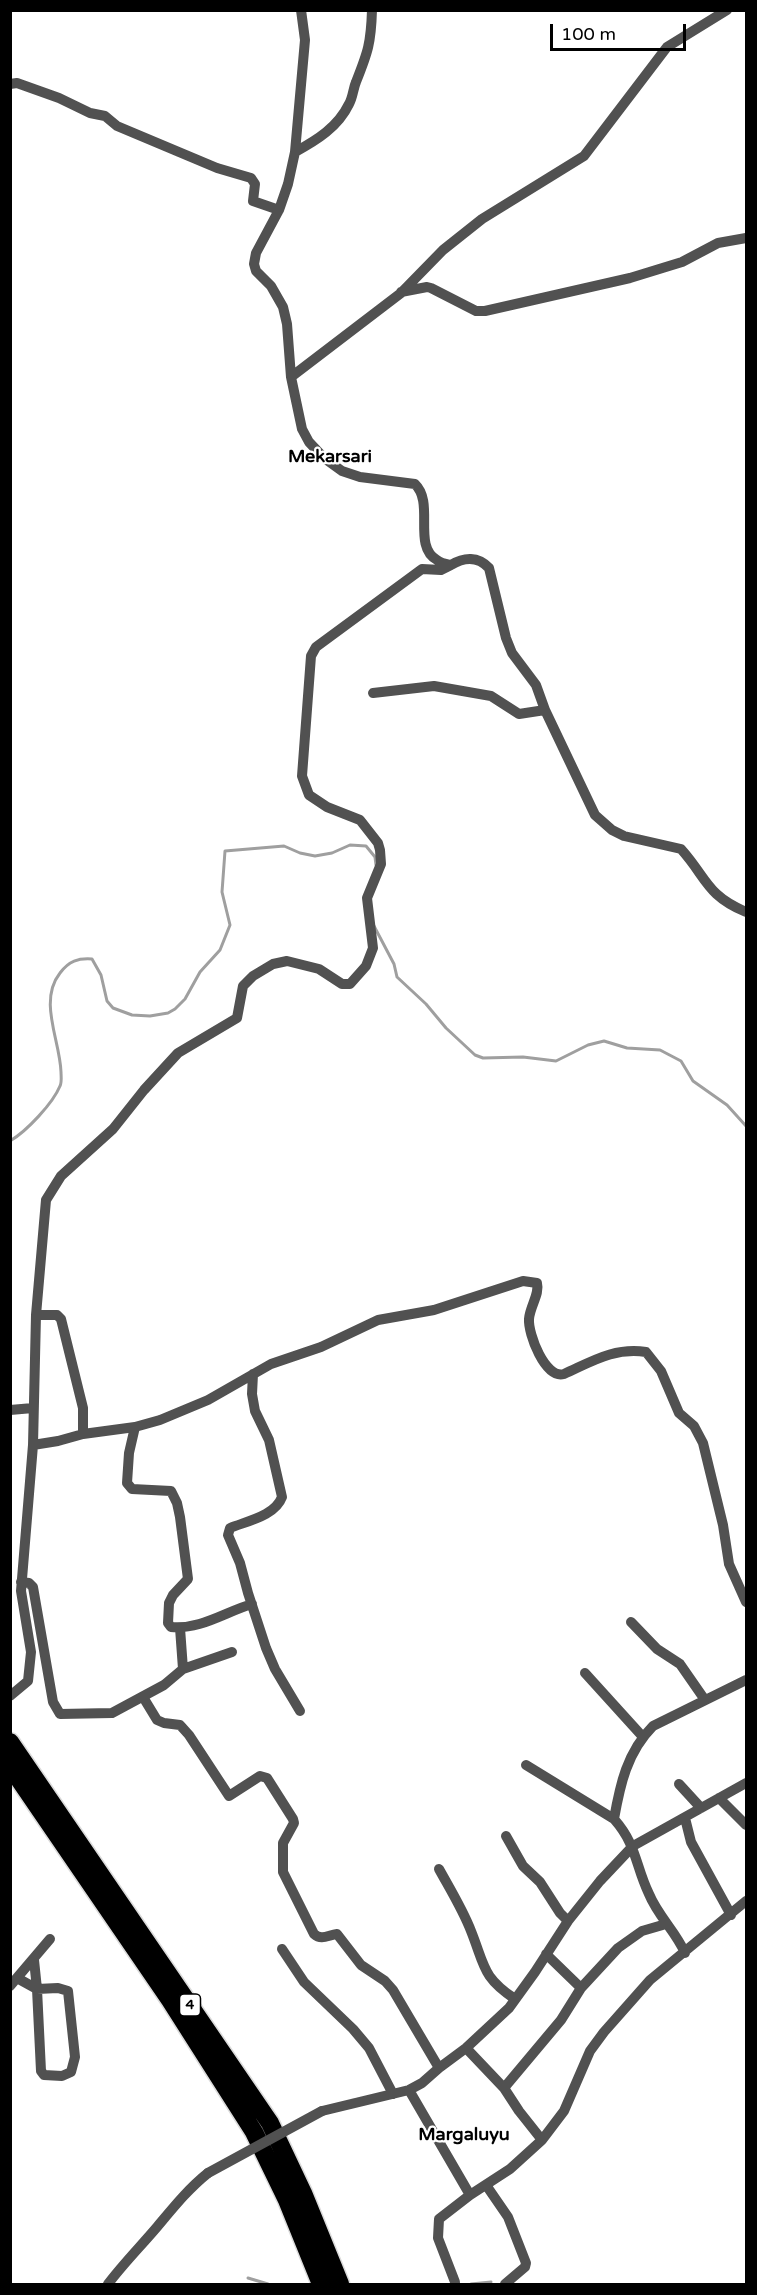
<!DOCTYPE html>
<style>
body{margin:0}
#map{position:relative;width:757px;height:2295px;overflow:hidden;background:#fff;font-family:"Varela Round",sans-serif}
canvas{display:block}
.frame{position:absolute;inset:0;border:12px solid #000;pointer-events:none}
.scale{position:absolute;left:550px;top:24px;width:136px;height:27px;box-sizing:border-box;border:3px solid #000;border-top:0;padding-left:8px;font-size:18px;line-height:21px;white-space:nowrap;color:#000;-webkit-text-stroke:4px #fff;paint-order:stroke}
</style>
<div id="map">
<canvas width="757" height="2295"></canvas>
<div class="frame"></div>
<div class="scale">100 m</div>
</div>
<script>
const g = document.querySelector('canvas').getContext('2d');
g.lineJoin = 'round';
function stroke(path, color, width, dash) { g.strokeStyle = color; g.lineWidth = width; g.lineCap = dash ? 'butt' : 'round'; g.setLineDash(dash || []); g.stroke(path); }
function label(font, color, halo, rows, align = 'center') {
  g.font = font + ' "Varela Round",sans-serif'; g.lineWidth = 4.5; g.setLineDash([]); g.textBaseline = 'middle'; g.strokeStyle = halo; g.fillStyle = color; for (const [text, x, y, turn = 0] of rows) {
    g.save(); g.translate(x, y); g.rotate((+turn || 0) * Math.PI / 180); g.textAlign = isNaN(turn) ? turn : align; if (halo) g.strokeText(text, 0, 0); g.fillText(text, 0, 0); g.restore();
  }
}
stroke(new Path2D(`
 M374,926L394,964L397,977L426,1004L446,1028L475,1055L483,1058L523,1057L556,1061L588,1045L604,1041L627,1048L660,1050L681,1061L693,1081L727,1105L746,1126
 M10,1141C27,1131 53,1103 60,1086C62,1082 61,1076 61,1072C60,1040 38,1001 60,973C69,961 78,958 92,959L101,975L107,1001L113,1008L132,1015L150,1016L168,1013L175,1009L185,999L200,972L220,950L230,925L222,892L225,851L284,846L300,853L315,856L332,853L350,845L366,846L375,857L376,865
 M248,2278L268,2284
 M471,2284L491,2282`), '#9f9f9f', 3);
const highway = new Path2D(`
 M10,1742L270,2123L303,2193L340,2284
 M10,1766L170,2000L254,2132L287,2200L321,2284`);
stroke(highway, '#dbdbdb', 21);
stroke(new Path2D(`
 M301,10L305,40L295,152L288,184L279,210L256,253L254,264L256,271L271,286L283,307L287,324L291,377L302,429L309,442L324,458L342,471L360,477L415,484C435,503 412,546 437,560C440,563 446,564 451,565C464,557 478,556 489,568L506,638L512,653L536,685L545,710L595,815L612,830L624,836L681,849C707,878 706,895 746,912
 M10,84L17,83L59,98L90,113L105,116L117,126L217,168L251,178L255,184L253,201L279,210
 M295,152C317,140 338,127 349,104C353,97 353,89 356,82C368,52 371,43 372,10
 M401,292L427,287L431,288L476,311H485L630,278L682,262L718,243L746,238
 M291,377L401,293L443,250L482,219L584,156L667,47L727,10
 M373,693L434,686L491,696L519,714L545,710
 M36,1315H57L61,1319L83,1408V1434
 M253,1374L252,1394L255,1411L269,1440L282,1497C275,1516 247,1521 230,1528L228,1535L240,1563L248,1593L266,1648L275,1669L300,1711
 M10,1410L33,1408
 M33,1445L58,1441L83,1434L135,1427
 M21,1582L29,1583L33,1587L53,1702L60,1714L112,1713L164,1685L183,1669L180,1628
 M252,1604C225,1612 200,1630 171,1627L168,1623L169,1603L173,1595L188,1579L180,1517L177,1503L171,1491L132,1489L127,1483L129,1453L135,1427L160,1420L208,1400L271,1364L321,1347L378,1320L434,1310L523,1281L537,1283C540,1294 530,1306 529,1319C528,1334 545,1379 564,1374C591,1362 614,1347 646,1352L661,1371L679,1413L694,1426L703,1443L723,1525L729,1564L746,1602
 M631,1622L657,1649L680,1664L705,1700
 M183,1669L232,1652
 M585,1673L643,1737
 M10,1696L28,1681L31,1652L21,1591L33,1445L36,1315L46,1200L61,1176L113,1129L144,1090L178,1053L237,1018L243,986L253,976L273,964L287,961L319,969L342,984H350L366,966L373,948L367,898L381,864L380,850L378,843L360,820L327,807L309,795L302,776L311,656L316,647L422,569L441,570L451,565
 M143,1697L157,1720L164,1723L180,1725L189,1735L229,1796L260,1776L267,1778L293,1819L294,1823L283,1843V1872L314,1934C322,1941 328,1935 337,1934L361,1965L385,1981L393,1990L439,2068
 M526,1765L614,1819
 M679,1784L701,1808
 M719,1798L746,1825
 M685,1818L691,1842L731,1915
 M506,1836L523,1866L540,1882L560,1913L568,1921
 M439,1869C450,1889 463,1910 471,1931C485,1966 482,1977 515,1999
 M282,1949L304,1982L353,2029L369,2048L393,2094
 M685,1953C676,1932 658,1916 649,1894C635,1865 637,1845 614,1819C620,1785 627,1752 653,1726L746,1680
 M546,1954L581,1988
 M17,1978L37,1989L58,1988L68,1991L75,2057L71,2072L62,2076L44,2075L41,2071L37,1989L34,1960
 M10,1986L50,1939
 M466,2048L504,2088L519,2111L542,2140
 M504,2088L561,2020L581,1988L618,1948L642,1931L666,1924
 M409,2090L470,2195
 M322,2111L409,2090L422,2083L439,2068L466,2048L509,2008L535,1972L568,1921L600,1881L633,1846L746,1783
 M486,2185L508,2217L526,2263L525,2267L505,2284
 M455,2282L438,2238L439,2219L470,2195L510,2169L542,2140L564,2111L590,2051L604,2032L650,1980L746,1901
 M108,2284C123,2264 140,2247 157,2227C173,2208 188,2189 208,2173`), '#515151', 10);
stroke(highway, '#000', 18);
stroke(new Path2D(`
 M208,2173L322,2111`), '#515151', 10);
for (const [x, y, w] of [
 [190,2005,21]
]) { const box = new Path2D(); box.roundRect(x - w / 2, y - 11, w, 22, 4.5); g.fillStyle = '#fff'; g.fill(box); stroke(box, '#000', 1.5); }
label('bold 14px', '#000', null, [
 ["4",190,2005]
]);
label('bold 18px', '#000', '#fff', [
 ["Mekarsari",330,457],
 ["Margaluyu",464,2135]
]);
</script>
